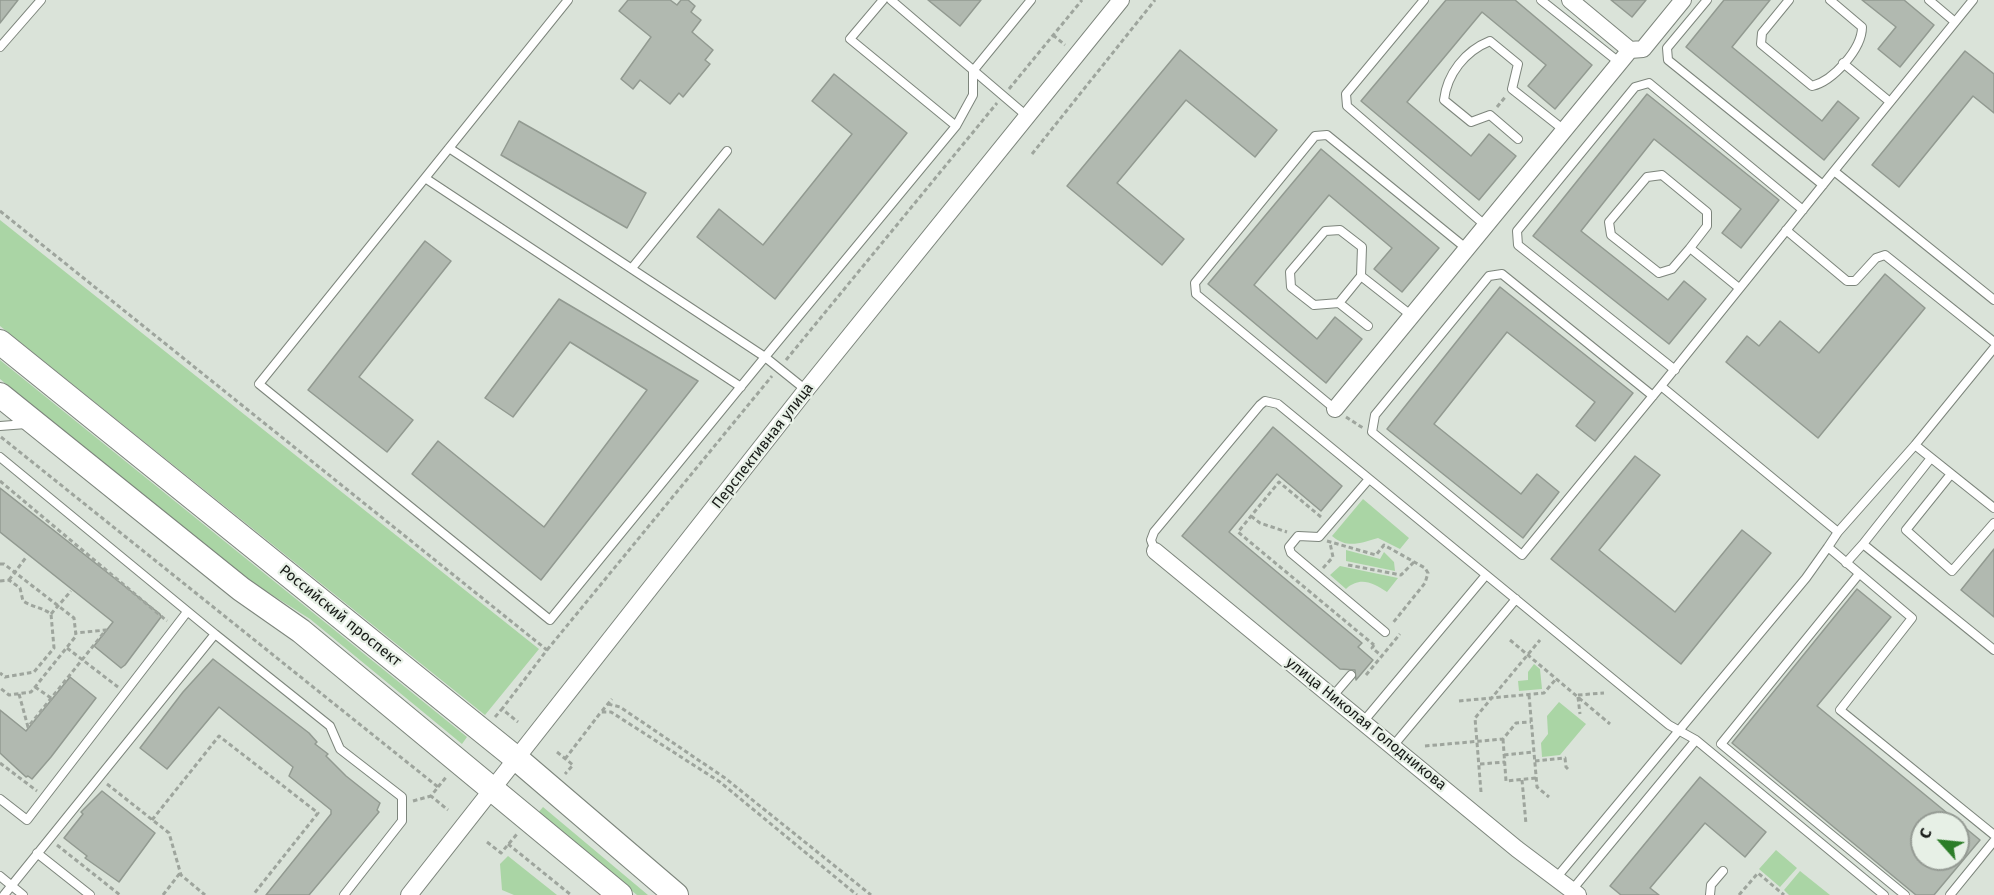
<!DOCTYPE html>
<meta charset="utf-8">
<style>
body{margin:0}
#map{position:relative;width:1994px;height:895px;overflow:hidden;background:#dae3d9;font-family:"Fira Sans",sans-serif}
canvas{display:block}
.north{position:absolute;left:1910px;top:811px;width:60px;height:60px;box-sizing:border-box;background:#e7f0e6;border:2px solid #949a93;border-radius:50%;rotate:297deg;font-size:16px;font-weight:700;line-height:24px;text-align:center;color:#171a17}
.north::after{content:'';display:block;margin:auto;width:21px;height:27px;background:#2c7d28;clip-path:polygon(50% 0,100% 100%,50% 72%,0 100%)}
</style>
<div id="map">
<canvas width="1994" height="895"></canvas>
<div class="north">С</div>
</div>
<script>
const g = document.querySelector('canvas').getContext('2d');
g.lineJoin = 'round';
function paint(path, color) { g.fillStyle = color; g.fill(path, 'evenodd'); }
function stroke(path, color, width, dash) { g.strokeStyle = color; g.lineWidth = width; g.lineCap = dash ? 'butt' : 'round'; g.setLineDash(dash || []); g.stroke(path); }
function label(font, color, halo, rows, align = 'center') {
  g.font = font + ' "Fira Sans",sans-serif'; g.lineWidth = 4.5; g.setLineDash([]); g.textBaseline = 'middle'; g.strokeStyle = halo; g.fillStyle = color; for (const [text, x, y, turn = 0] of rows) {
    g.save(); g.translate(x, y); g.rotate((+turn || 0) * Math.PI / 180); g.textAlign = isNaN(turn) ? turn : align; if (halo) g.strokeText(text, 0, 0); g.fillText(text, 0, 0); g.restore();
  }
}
paint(new Path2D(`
 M0,220L539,649L485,715L0,326Z
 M0,360L467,737L462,744L310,619L250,581L0,379Z
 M1363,499L1409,538L1400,549L1378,538C1361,543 1347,549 1332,536Z
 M1346,550L1380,559L1384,552L1394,562L1395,571L1346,561Z
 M1340,566L1398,578L1387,592C1373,583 1360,576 1346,589L1330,575Z
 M1534,664L1540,669L1542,689L1519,691L1518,681L1528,680V672Z
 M1559,702L1586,724L1560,755L1542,757L1541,743L1548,734L1547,716Z
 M543,807L648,895H637L537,814Z
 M1776,850L1797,868L1780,887L1759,869Z
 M508,856L557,895H514L502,890L500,864Z
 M1800,871L1830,895H1789L1784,890Z`), '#aad5a5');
const building = new Path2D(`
 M0,0H18L0,23Z
 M628,0H670L677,5L681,0H688L695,6L691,12L701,20L692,32L713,50L705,60L710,64L683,97L679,93L670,104L640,80L633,89L621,79L651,37L619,11Z
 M928,0H981L960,26Z
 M1446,0H1515L1592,65L1555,109L1528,86L1546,65L1482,12L1407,102L1471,156L1489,134L1516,156L1479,200L1361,101Z
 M1611,0H1646L1632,17Z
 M1724,0H1770L1732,47L1822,121L1838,101L1859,118L1824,160L1686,47Z
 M1862,0H1904L1934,25L1900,67L1878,49L1896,27Z
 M1180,50L1277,130L1255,157L1186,100L1117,183L1184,239L1162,265L1067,186Z
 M1965,51L1994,74V113L1973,96L1899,187L1872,165Z
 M834,74L907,133L775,299L697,237L719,209L763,245L852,134L812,101Z
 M1647,94L1779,200L1741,248L1722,233L1741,209L1654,139L1581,231L1668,300L1684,281L1706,299L1669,344L1533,236Z
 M519,121L646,193L627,228L501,155Z
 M1321,149L1439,248L1402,292L1374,269L1392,248L1329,195L1254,285L1317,339L1335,317L1362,339L1326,383L1208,284Z
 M425,241L451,261L359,377L413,420L387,452L308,390Z
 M1885,274L1925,308L1818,438L1726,362L1747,336L1759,346L1780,321L1819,353Z
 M1500,287L1633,393L1595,441L1576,426L1595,402L1507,332L1434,424L1521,494L1537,474L1559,492L1523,538L1387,429Z
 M559,299L698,381L541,580L412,474L438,441L544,527L647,390L570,342L513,417L485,398Z
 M1273,427L1342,486L1321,511L1277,474L1229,532L1362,643L1358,647L1373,660L1356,680L1355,670L1340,669L1182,536Z
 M1635,456L1660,475L1599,550L1675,612L1742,530L1771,553L1681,664L1551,559Z
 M0,488L160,614L161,617L125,665L121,668L94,646L113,622L0,532Z
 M1994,549V617L1961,590Z
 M1857,589L1891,617L1817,706L1980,840L1934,895H1916L1732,743ZM1922,823H1958V859H1922Z
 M213,659L309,733L317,742L315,744L328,754L326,756L346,776L380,803L377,810L379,812L309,895H266L331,814V810L289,776L293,767L219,707L167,769L140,748L183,692Z
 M70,677L96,698L51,757L32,779L28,776L26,777L0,753V710L26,731Z
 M1700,777L1766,832L1745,857L1705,823L1650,888L1659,895H1621L1610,886Z
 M102,791L155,833L119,882L85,858L87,856L64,838L83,814L81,812Z`);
paint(building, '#b1b9b0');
stroke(building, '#929a91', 1.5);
const service = new Path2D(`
 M883,0L850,39L956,126
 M891,0L1028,117
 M1424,0L1346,94L1347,106L1486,226
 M1541,0L1620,63
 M1707,0L1667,48L1668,60L1823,185
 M1789,0L1762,33L1761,44L1812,86C1833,81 1862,49 1862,27L1830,0
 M1929,0L1955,22
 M0,47L41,0
 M1843,63L1890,102
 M1518,139L1490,115L1471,122L1444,100C1447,74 1465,51 1490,41L1518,64L1512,89L1564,130
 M449,148L765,357L550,620L259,384L425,178L568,0
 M1834,171L1973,0
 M425,178L741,387
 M1786,230L1847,281H1855L1876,258L1885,255L1994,342
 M1690,248L1672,269L1659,273L1611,235L1609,222L1647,177L1662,175L1707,212V226L1690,248L1739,288
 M632,268L727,151
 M1339,303L1361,276
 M1368,326L1339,303L1314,305L1291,287L1290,272L1325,231L1340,230L1362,247L1361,276L1412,316
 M1994,348L1915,445L1838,532L1828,547L1912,618L1840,710L1994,835
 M1675,370L1518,245L1517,231L1635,87L1649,83L1803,210
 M806,390L765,357L956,126L973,95V71L1031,0
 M1653,396L1502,274L1489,276L1375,415L1372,432L1522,555L1661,386
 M1335,409L1196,294L1195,283L1315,136L1327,135L1467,249
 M0,426L26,424
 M1915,445L1994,508
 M0,457L215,634
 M1951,474L1906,530L1952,571L1994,523
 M1369,479L1319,537L1298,536L1289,547L1291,553L1385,632
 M1838,532L1661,386L1834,171L1994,300
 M1863,544L1931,458
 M1155,551L1151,540L1154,532L1260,405L1265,401L1278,404L1669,725L1696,740L1884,895
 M1846,563L1863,544L1994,650
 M1859,574L1721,744L1905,895
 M1332,697L1351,675
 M1363,722L1486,575
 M1393,746L1516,599
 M0,799L27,820L187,612
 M37,853L90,895
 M0,876L23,895
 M1557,877L1806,578L1828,547
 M1572,890L1696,740
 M4,895L215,634L330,726L340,749L402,797V821L344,895
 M1710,895L1711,885L1723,871
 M1950,895L1994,841`);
const minor = new Path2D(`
 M1570,0L1630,50L1643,49L1683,0
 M1335,409L1630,50
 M1155,551L1517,849L1578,895
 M409,895L806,390L1121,0`);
const secondary = new Path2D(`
 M0,342L517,759L676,895
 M0,395L241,589L301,631L620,895`);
stroke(service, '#7d857c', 10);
stroke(minor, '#7d857c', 18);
stroke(secondary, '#7d857c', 26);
stroke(new Path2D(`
 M1053,35L1065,45
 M1009,89L1082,0
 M1497,107L1506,96
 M1032,154L1155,0
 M0,211L547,650L502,709
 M786,360L997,103
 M1346,417L1363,428
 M1,437L438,787L431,796L448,810
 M0,481L167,621
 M1251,516L1260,523L1287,532
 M1321,517L1279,482L1238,532L1374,645
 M1327,541L1376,555L1384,545L1425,568L1428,573L1425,583L1392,624
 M0,564H4L74,618L76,636L31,692L9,695L0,688
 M1348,565L1401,575L1415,561
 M1323,568L1333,557L1330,543
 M9,580L27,556
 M0,581L9,580L20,588L23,601C32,607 41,607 51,614L54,648L34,672L5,677L0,673
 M51,614L71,591
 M1510,640L1610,724
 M1374,645L1372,648L1382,656
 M67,648L118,687
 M547,650L772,376
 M1366,675L1400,634
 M35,687L51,698
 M19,694L28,727L106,630L76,633
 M1529,695L1537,787L1549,797
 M1578,695L1604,693
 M1578,697L1580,714
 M1459,701L1544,693L1556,679
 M608,704L620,707L725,778L871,895
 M602,711L612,699
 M495,717L502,709L518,722
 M1503,739L1506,781L1536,778
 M1425,746L1503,739L1516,723L1531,722
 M557,752L573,765L565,774
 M1504,755L1534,752
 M565,759L601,712H611L720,782L857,895
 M1535,761L1565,758L1566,767L1570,771
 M0,763L37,791
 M1480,764L1505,762
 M1522,780L1526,824
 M107,784L169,833L181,875L205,895
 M438,787L447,776
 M1481,792L1475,718L1540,640
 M413,801L431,796
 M152,820L219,736L318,813L253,895
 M487,842L501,853L517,834
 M508,844L571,895
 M57,845L120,895
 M163,895L180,873
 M1739,895L1758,873L1784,895`), '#9ea59d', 3, [4.5, 3]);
stroke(service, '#fff', 8);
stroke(minor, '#fff', 16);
stroke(secondary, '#fff', 24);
label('15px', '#171a17', '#e7f0e6', [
 ["Перспективная улица",763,446,-52],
 ["Российский проспект",340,616,39],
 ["улица Николая Голодникова",1366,724,39]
]);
</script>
